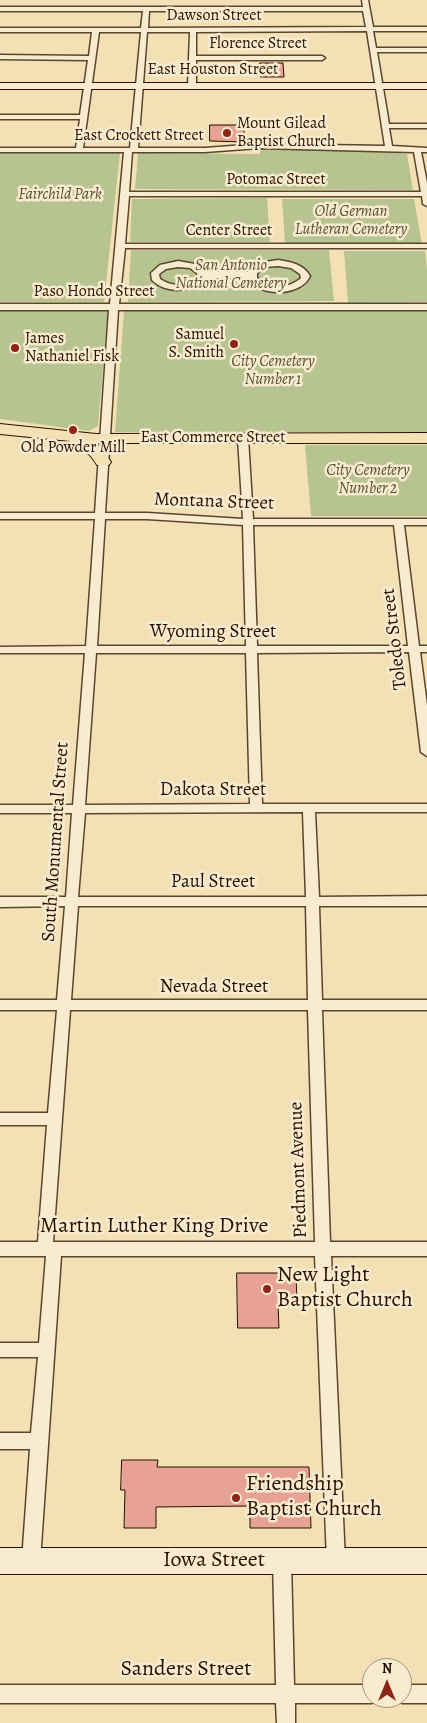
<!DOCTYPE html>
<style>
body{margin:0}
#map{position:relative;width:427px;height:1723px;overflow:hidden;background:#f4e0b5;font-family:Alegreya,serif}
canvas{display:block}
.north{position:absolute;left:362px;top:1658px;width:50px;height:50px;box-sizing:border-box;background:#f8ebcf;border:1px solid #a4947c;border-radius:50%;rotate:0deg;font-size:14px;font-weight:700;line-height:20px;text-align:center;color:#251200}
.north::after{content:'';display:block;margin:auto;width:18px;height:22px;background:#8f2418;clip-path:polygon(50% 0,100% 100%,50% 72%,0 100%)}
</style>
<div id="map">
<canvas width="427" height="1723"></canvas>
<div class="north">N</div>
</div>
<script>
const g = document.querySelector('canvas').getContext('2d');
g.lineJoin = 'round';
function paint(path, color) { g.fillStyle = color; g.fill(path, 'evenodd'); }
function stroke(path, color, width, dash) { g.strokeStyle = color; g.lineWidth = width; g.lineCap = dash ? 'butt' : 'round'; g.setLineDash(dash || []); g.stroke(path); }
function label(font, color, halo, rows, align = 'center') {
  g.font = font + ' Alegreya,serif'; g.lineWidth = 5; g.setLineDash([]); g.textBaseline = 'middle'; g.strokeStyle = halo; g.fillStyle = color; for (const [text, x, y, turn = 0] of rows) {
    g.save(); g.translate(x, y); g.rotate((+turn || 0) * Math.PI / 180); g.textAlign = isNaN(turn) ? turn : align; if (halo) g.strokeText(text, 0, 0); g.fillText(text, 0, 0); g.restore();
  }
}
paint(new Path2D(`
 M271,148H361L407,154L413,190L135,189L138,153L260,154L259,149Z
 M0,153H120L104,302H0Z
 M267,198L270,242H130L132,199Z
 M282,199H414L422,244H285Z
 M131,250H329L334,301L128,302Z
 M344,251H425L427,270V302L348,303Z
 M0,310H108L98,426L89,431L0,419Z
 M124,311H427V432H115Z
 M305,445H427V516H311Z`), '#b7c391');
const building = new Path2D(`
 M260,63H283L284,77H261Z
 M210,125H244V142L210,141Z
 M237,1273H296L297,1304H278L279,1328H238Z
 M122,1460H158L157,1467H309L311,1528H250V1506L156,1507V1528H124L125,1490H121Z`);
paint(building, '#e8a293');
stroke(building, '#251200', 1);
const minor = new Path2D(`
 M362,0H368L373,27H427V31H373L376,48H427V52H377L389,124H427V128H389L392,146L427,148V152H421L427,183V206L423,204L422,196H129L125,244H427V248H125L119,304H427V310H118L105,513H147L243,519L238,438L243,435L248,438L253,519H427V525H404L419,646H427V652H420L427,705V756L421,752L409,652L257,653L262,804H427V812H315L319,897L427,896V906H319L322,1000H427V1010H322L330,1242H427V1256H331L345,1561L342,1567L336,1570L330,1567L327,1561L315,1256H61L40,1561L37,1567L31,1570L25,1567L22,1561L30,1449H0V1433H31L38,1357H0V1343H39L46,1256H0V1242H38L47,1125H0V1113H48L57,1010H0V1000H57L65,906L0,907V897H66L72,813H0V805H73L85,653H0V647L86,646L95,519H0V513H95L109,310H0V304H110L124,152H0V148H76L80,119H0V115H80L88,60L0,59V55L89,56L92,32H0V28H141L143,11H0V7H363ZM149,11H363L366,27L148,28ZM367,31L385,146L259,144L205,148H138L147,32H190L188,86L192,88L196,86V60H322L325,58L322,56H196V32ZM99,32H141L130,148H83ZM259,148L414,152L421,192H129L132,152H205ZM105,519H147L243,525L246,646H97ZM253,525H394L408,646H257ZM96,653H246L250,804L85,805ZM303,812L306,897H78L85,813ZM78,906H306L308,1000H71ZM70,1010H308L315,1242H53Z
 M278,260C291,262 303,264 310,276C302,296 258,298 249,278H206L205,281C190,292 166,294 152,280L151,273L160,265L178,261L195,264L205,272H249L259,263ZM278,266L291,268L300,274L301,278C289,289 270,289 257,278V273L264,267ZM178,267L190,268L197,273L198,278C186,287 172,287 160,279L159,274L166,269Z
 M282,1552L288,1555L291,1561L294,1685H372V1698H379L378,1700L372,1703H295V1723H277L276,1703H0V1685H276L273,1561L276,1555Z
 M402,1685H427V1703H402L396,1700L395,1698H402Z`);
const secondary = new Path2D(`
 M0,83H427V89H0Z
 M0,1548H427V1574H0Z`);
const primary = new Path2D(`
 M0,424L96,434L427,433V443H92L101,447L111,462L109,465H97C87,449 86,453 69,448L66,445L70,441L0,434Z`);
stroke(minor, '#59462d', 3);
stroke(secondary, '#251200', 2);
stroke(primary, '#251200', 2);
paint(minor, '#f8ebcf');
paint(secondary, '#f8ebcf');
paint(primary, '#f4e0b5');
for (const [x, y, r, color] of [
 [227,133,5,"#8f2418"],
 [234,344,5,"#8f2418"],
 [15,348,5,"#8f2418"],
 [73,430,5,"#8f2418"],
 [267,1289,5,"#8f2418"],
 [236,1498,5,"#8f2418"]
]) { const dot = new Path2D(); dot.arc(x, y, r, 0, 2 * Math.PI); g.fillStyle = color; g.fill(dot); stroke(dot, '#f8ebcf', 2); }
label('16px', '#251200', '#f8ebcf', [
 ["Dawson Street",214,16],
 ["Florence Street",258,44],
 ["East Houston Street",213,70],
 ["East Crockett Street",139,136],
 ["Potomac Street",276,180],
 ["Center Street",229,231],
 ["Paso Hondo Street",94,292],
 ["East Commerce Street",213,438]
]);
label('16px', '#251200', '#f8ebcf', [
 ["Mount Gilead",237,124],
 ["Baptist Church",237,142],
 ["Samuel",224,335,"right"],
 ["S. Smith",224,353,"right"],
 ["James",25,339],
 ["Nathaniel Fisk",25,357],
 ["Old Powder Mill",73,448,"center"]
], 'left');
label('italic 16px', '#585033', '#f8ebcf', [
 ["Fairchild Park",60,195],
 ["Old German",351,212],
 ["Lutheran Cemetery",351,230],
 ["San Antonio",231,266],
 ["National Cemetery",231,284],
 ["City Cemetery",273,362],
 ["Number 1",273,380],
 ["City Cemetery",368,471],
 ["Number 2",368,489]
]);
label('19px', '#251200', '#f8ebcf', [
 ["Montana Street",214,502,2],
 ["Wyoming Street",213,632],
 ["Toledo Street",395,639,-97],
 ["Dakota Street",213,790],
 ["South Monumental Street",56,842,-86],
 ["Paul Street",213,882],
 ["Nevada Street",214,987],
 ["Piedmont Avenue",299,1170,-92]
]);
label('22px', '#251200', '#f8ebcf', [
 ["Martin Luther King Drive",154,1227],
 ["Iowa Street",214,1561],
 ["Sanders Street",186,1670]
]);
label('22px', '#251200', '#f8ebcf', [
 ["New Light",277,1276],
 ["Baptist Church",277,1301],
 ["Friendship",246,1485],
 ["Baptist Church",246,1510]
], 'left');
</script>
